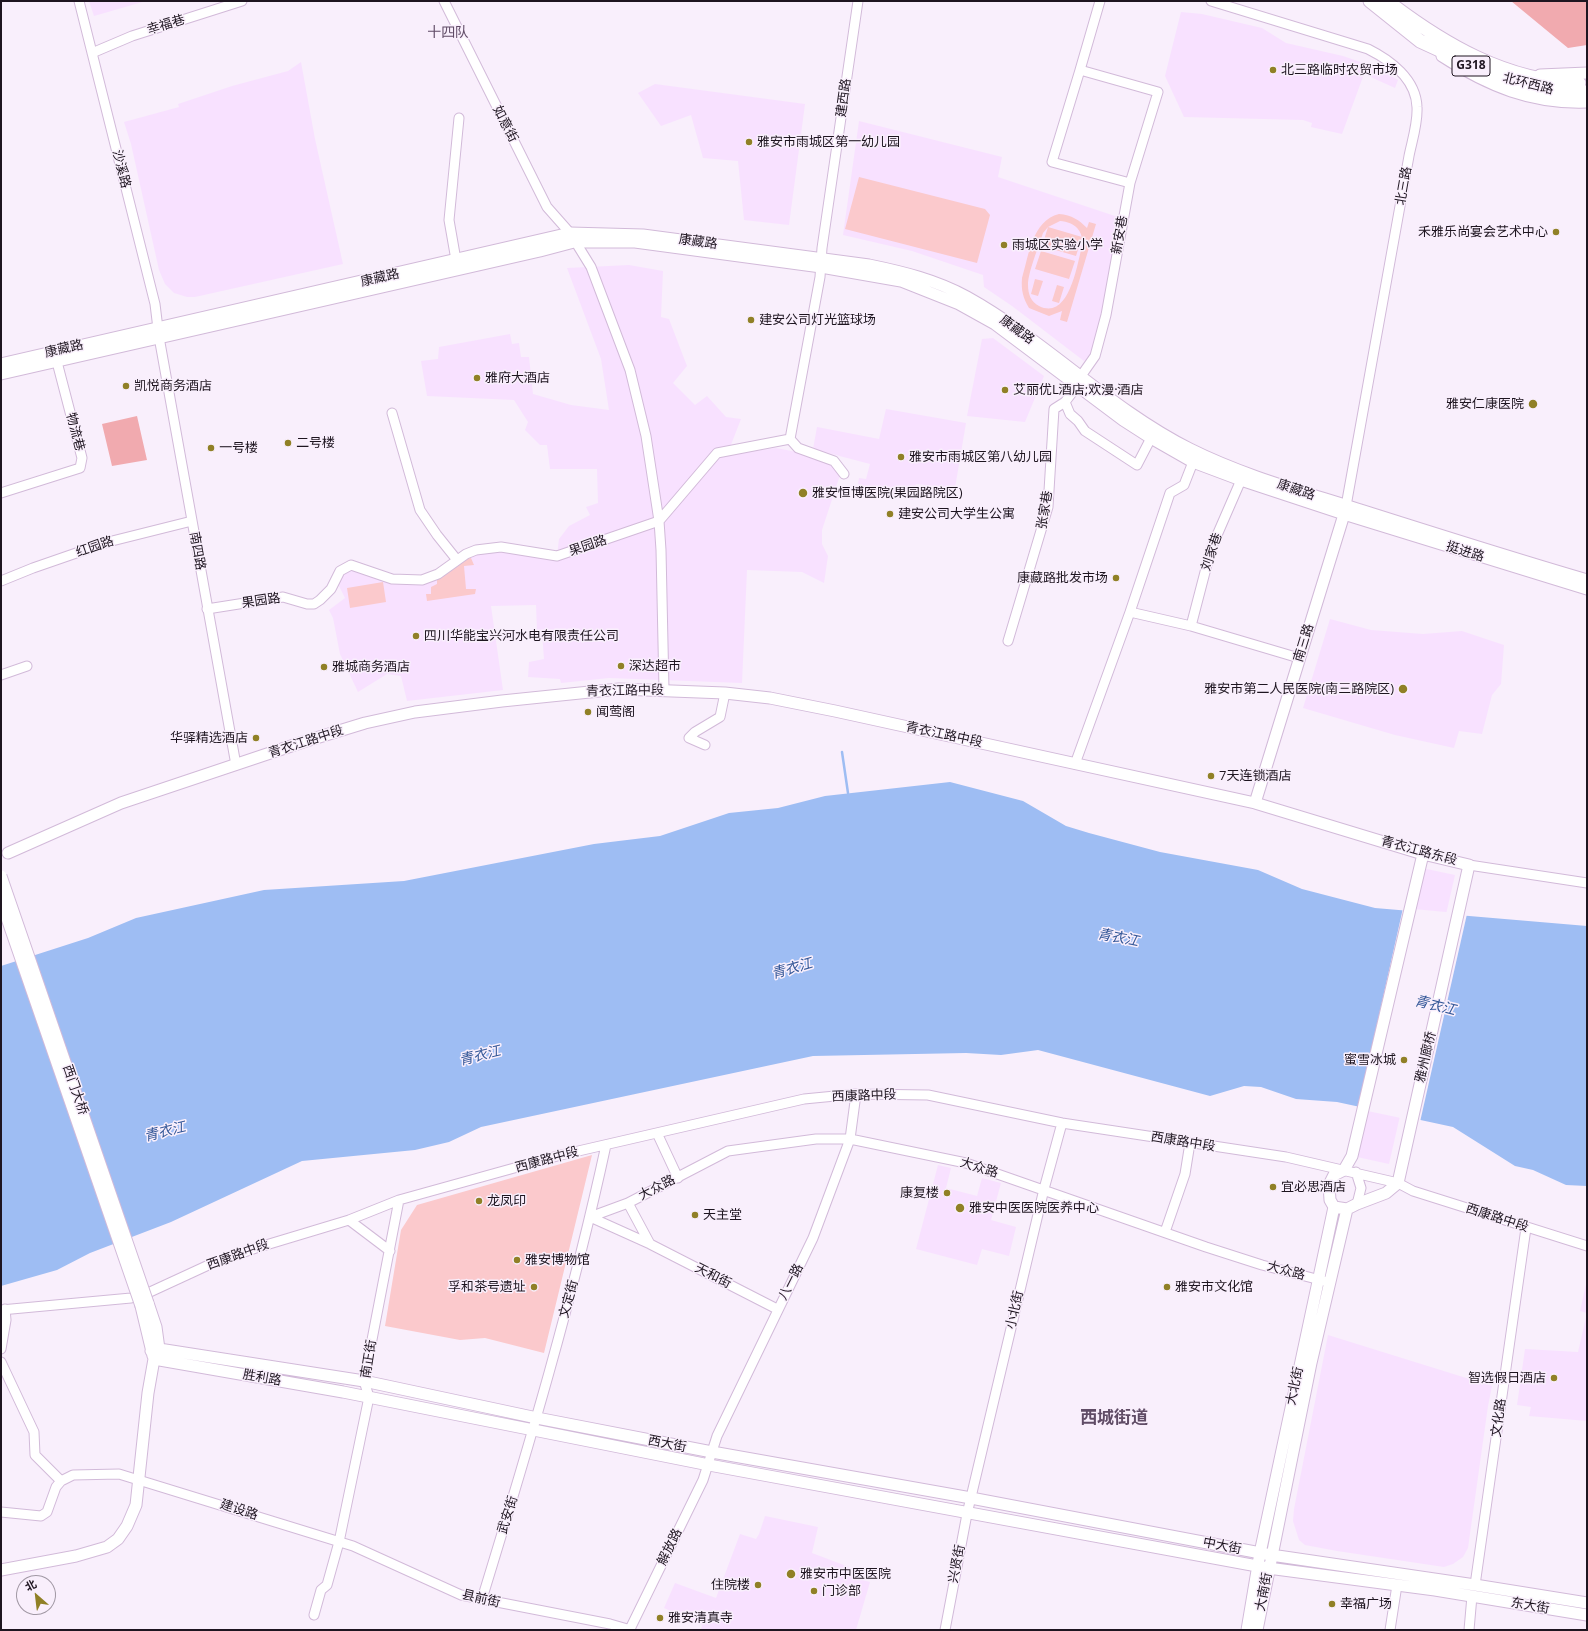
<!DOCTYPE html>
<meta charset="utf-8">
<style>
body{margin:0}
#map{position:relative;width:1588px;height:1631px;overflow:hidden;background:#f9effc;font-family:"Open Sans","Noto Sans SC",sans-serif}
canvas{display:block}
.frame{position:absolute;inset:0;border:2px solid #1e1520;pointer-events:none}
.north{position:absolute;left:16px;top:1575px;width:40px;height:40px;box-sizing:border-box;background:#f9effc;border:1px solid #a198a4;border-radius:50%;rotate:332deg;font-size:11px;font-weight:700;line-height:16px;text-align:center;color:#1e1520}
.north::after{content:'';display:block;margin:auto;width:14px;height:18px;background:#908026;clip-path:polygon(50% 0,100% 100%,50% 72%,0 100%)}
</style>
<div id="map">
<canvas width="1588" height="1631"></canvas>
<div class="frame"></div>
<div class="north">北</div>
</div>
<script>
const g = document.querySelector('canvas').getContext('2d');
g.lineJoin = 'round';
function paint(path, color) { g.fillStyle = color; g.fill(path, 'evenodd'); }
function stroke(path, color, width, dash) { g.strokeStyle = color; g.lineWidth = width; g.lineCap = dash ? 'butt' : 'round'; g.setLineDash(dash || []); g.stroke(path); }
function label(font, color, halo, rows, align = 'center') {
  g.font = font + ' "Open Sans","Noto Sans SC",sans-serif'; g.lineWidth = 3; g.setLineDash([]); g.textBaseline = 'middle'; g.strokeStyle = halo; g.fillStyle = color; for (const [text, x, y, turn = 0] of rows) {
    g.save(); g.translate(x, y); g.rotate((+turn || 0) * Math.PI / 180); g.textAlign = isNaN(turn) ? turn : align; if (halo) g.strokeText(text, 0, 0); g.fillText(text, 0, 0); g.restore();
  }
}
paint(new Path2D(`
 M89,1H146L94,16Z
 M1181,12L1202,14L1262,28L1286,43L1343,56L1375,67L1398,80L1395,88L1364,74L1342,134L1311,127L1312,123L1303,120L1184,117L1165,76Z
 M301,62L315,139L343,264L195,297H187L174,293L165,284L159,270L131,144L124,122L179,107L178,104L232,86L288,71Z
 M655,84L805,104L789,225L744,220L738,161L703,158L691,115L661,126L638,93Z
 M859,121L1002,157L998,177L1121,218L1097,342L1089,358L1084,361L1012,306L984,287L983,275L912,251L843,235Z
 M629,265L663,271L661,317L669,319L687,366L673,383L695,405L707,396L726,417L741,419L727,455L776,448L802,453L831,465L840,475L822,530V544L828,556L824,583L802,572L747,570L742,683L609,678L561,683L560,679L528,677L529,662L544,659L542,632L537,631L536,605L491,606L503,690L407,701L401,676L387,674L358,692L340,654L333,618L329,610L345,598L338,584L342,574L350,568L424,583L467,556L500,550L554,561L557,556L559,539L569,526L590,515L586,507L598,503L597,469H550L547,445H540L525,430L528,422L514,400L427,396L421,361L438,359L439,347L510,334L512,344L519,343L521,357H529L533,394L571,405L609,410L601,359L567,268Z
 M993,338L1044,376L1025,422L967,416L982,339Z
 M886,409L966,423L955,488L916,484L913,500L866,491L858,484L859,478L866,479L870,464L813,449L817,427L879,439Z
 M1330,619L1371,630L1423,634L1462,631L1504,645L1501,684L1492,695L1482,734L1459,731L1454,748L1395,735L1303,708Z
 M1422,868L1455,875L1389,1164L1357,1157Z
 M938,1165L951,1168L946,1188L977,1196L982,1178L1001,1183L991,1220L1016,1227L1009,1256L982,1249L977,1265L916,1249Z
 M1587,1280V1421L1529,1416L1531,1407L1517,1405L1525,1349L1578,1352L1587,1313L1580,1311Z
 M1328,1335L1492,1386L1488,1406L1468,1548L1463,1557L1453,1564L1444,1567L1337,1551L1305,1545L1299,1540L1293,1521L1294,1509Z
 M765,1516L818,1527L812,1553L857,1570L856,1578L870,1582L856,1630H701L702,1625L664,1608L675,1583L716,1598L740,1534L756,1539L759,1534Z`), '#f8e1ff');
paint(new Path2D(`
 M859,177L985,209L990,215L977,263L845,229Z
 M1059,214C1072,215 1079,220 1087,228L1089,222L1096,224L1067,322L1060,320L1062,311L1049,316L1029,308C1023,298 1021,290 1022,278C1029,255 1032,221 1059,214ZM1060,221C1075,222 1084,231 1082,246C1077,265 1069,321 1039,306C1031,302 1028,294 1028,285C1028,272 1039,246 1043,233L1048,227L1042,246L1076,256L1082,237L1048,227Z
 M1041,251L1075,261L1069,279L1035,269Z
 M1035,279L1043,281L1038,296L1031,294Z
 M1057,285L1064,287L1059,303L1052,301Z
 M467,556L471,558L474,565L464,566L466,589H476L475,594L427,601L426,594H431V587L437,584V578Z
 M383,582L386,602L350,608L347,588Z
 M592,1155L544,1353L485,1338L460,1340L385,1326L401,1230L417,1205Z`), '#fbc9cc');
paint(new Path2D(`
 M1511,1H1587V45L1568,48Z
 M137,416L147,460L112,466L102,424Z`), '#f1aaaf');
paint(new Path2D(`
 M950,782L1023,801L1066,826L1089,833L1160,852L1258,870L1302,889L1375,908L1587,926V1186L1566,1185L1533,1170L1515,1166L1453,1127L1337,1102L1296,1099L1261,1087L1244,1086L1210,1096L1038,1050L1001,1055L966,1053L813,1056L481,1127L449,1142L415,1150L302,1161L171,1222L90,1253L57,1270L1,1286V966L88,938L136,918L264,890L404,881L594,844L660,836L729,813L778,808L825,796Z`), '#9ebdf3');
paint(new Path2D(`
 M1403,908L1467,914L1420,1122L1358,1109Z`), '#f9effc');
stroke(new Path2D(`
 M842,752L848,793`), '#9ebdf3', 2.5);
const minor = new Path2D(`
 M79,1L155,304L159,337L236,765
 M444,1L547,207L570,233L591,267L630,370L646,436L659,521L661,550L664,690
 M1211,1L1368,49C1390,60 1416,79 1417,107C1418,123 1412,141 1409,156L1346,506
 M92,53L132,36L242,1
 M1080,70L1100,1
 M456,260L449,220L459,118
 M1081,376L1095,356L1106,315L1130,183L1158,92L1080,70L1052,162L1130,183
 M1065,402L1070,414L1078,421L1085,431L1137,465L1151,438
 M392,413L420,510L437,535L457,560
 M790,439L820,277L822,248L858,1
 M790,439L798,448L834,461L844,474
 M1,493L80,468L82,458L57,362
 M1,581L33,568L108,542L192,521
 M207,609L283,597L307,604H314L320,600L331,589L340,571L351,565L392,579L422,580L438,574L466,554L476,550L501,547L557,556L659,521L717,453L790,439
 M1130,612L1191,626L1299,658
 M1191,626L1211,549L1241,480
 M1008,641L1048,507L1054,409L1065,402L1078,385
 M1,675L27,666
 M705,745L689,738L695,732L720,717L725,693
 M1075,764L1130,612L1170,493L1184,485L1193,462
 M1469,865L1587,883
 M657,1133L678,1178
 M1356,1172L1361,1188L1357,1204
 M628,1203L650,1244
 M590,1217L628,1203L728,1151L816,1139H850L966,1163L1206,1247L1262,1265L1328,1282
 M590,1217L650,1244L777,1309
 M349,1220L390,1251
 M1165,1232L1185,1174L1190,1143
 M1,1310L131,1298L150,1292L215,1262L256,1248L349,1220L399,1200L561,1155L804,1099L856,1094L928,1095L1062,1123L1286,1157L1398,1183L1413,1191L1587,1246
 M1,1349L6,1320L5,1309
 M1,1362L34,1432L35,1455L61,1481
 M1,1512L41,1516L47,1512L56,1487L61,1481L73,1475L119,1474L353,1546L461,1595L610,1624L631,1630
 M1475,1585L1526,1228
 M482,1599C528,1449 573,1298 606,1145
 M314,1615L321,1590L327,1585L339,1542L369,1397L364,1381L399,1200
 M630,1629L703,1480L717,1436L813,1238L850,1139L856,1094
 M945,1630L967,1514L1044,1189L1062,1123
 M1390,1630L1397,1585
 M1469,1630L1472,1596`);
const major = new Path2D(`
 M1442,56C1488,86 1532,104 1587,102
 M1540,75L1587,73
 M1,364L570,233L643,235L869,265C903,272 936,280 967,297C1046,341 1110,409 1190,449C1242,475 1297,490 1351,507C1430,532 1508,557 1587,580
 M1,374L540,251L574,242H635L821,267L901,281L959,304L995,324L1123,420L1151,438L1193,462L1241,480L1344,514L1587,589
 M1255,803L1346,508
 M8,853L121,803L303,742L365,723L415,712L502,701L619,689L725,693L770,698L835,711L1255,803L1423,854L1469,865L1398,1183L1386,1193L1357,1204L1347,1209L1334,1207L1330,1200L1329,1185L1334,1175L1344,1170L1352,1156L1423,854
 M141,1306L153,1356
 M151,1351L159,1349L364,1381L537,1418L712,1452L971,1498L1271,1555L1475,1585L1587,1603
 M154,1359L343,1392L709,1465L1268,1568L1435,1590L1587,1615
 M1,1570L76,1556L107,1547L118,1539L127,1526L136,1505L148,1393L154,1359L159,1349L156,1327L148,1303
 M1247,1630L1260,1553L1334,1207
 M1257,1630L1311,1363L1347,1209`);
const highway = new Path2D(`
 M1370,1L1420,41L1507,81L1560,92H1587
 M1387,1C1443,44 1507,82 1579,83`);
stroke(minor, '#d2bad9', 11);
stroke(major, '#d2bad9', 13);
stroke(highway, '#d2bad9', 15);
stroke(minor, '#fff', 9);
stroke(major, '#fff', 11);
stroke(highway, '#fff', 13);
const majorBridge = new Path2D(`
 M1,876L148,1303
 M1,901L141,1306`);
stroke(majorBridge, '#d2bad9', 13, []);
stroke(majorBridge, '#fff', 11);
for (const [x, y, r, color] of [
 [1273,70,4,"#908026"],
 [749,142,4,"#908026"],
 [1556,232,4,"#908026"],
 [1004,245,4,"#908026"],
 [751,320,4,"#908026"],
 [477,378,4,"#908026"],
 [126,386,4,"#908026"],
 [1005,390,4,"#908026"],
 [1533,404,5,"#908026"],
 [288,443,4,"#908026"],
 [211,448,4,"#908026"],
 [901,457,4,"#908026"],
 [803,493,5,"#908026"],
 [890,514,4,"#908026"],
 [1116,578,4,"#908026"],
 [416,636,4,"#908026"],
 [621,666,4,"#908026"],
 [324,667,4,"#908026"],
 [1403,689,5,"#908026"],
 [588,712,4,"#908026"],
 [256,738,4,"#908026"],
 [1211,776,4,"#908026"],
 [1404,1060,4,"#908026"],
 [1273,1187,4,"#908026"],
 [947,1193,4,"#908026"],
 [479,1201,4,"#908026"],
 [960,1208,5,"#908026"],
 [695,1215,4,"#908026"],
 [517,1260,4,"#908026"],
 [534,1287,4,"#908026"],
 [1167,1287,4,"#908026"],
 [1554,1378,4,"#908026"],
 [791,1574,5,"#908026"],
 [758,1585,4,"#908026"],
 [814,1591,4,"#908026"],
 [1332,1604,4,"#908026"],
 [660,1618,4,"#908026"]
]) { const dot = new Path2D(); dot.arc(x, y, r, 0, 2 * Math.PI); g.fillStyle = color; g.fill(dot); stroke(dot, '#f9effc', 1.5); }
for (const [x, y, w] of [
 [1471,66,38]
]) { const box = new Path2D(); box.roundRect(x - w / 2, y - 10, w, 20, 3); g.fillStyle = '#f9effc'; g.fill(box); stroke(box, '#1e1520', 1); }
label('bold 12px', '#1e1520', null, [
 ["G318",1471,66]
]);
label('13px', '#1e1520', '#f9effc', [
 ["幸福巷",166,25,-17],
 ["北环西路",1528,84,14],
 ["建西路",844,98,-82],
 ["如意街",505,124,63],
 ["沙溪路",121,169,76],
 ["北三路",1404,186,-80],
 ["新安巷",1120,235,-80],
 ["康藏路",698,242,8],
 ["康藏路",380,278,-13],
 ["康藏路",1017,330,36],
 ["康藏路",64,349,-13],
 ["物流巷",75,432,75],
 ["康藏路",1296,490,19],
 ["张家巷",1045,510,-81],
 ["果园路",588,546,-19],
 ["红园路",95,547,-19],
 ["南四路",197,551,80],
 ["刘家巷",1212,552,-71],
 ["挺进路",1465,552,17],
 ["果园路",261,601,-8],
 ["南三路",1304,643,-73],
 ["青衣江路中段",625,691,-1],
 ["青衣江路中段",944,735,12],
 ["青衣江路中段",306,742,-18],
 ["青衣江路东段",1419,851,15],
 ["雅州廊桥",1426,1057,-77],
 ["西门大桥",75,1090,71],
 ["西康路中段",864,1096,-2],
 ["西康路中段",1183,1142,9],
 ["西康路中段",547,1160,-15],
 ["大众路",979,1168,17],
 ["大众路",657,1188,-27],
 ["西康路中段",1497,1218,18],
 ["西康路中段",238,1255,-20],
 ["大众路",1286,1271,15],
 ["天和街",713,1276,27],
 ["八一路",791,1282,-63],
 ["文定街",569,1299,-75],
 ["小北街",1015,1310,-77],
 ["南正街",369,1359,-81],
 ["胜利路",262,1378,10],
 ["大北街",1295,1386,-78],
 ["文化路",1499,1418,-82],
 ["西大街",667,1444,11],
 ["建设路",239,1510,18],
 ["武安街",508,1515,-73],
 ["中大街",1222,1546,11],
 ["解放路",670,1547,-64],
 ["兴贤街",957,1564,-79],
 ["大南街",1264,1592,-79],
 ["县前街",481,1599,13],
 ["东大街",1530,1606,10]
]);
label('13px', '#1e1520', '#f9effc', [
 ["北三路临时农贸市场",1281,70],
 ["雅安市雨城区第一幼儿园",757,142],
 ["禾雅乐尚宴会艺术中心",1548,232,"right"],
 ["雨城区实验小学",1012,245],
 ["建安公司灯光篮球场",759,320],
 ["雅府大酒店",485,378],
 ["凯悦商务酒店",134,386],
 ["艾丽优L酒店;欢漫·酒店",1013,390],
 ["雅安仁康医院",1524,404,"right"],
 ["二号楼",296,443],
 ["一号楼",219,448],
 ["雅安市雨城区第八幼儿园",909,457],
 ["雅安恒博医院(果园路院区)",812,493],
 ["建安公司大学生公寓",898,514],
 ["康藏路批发市场",1108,578,"right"],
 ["四川华能宝兴河水电有限责任公司",424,636],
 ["深达超市",629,666],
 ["雅城商务酒店",332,667],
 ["雅安市第二人民医院(南三路院区)",1394,689,"right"],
 ["闻莺阁",596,712],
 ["华驿精选酒店",248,738,"right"],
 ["7天连锁酒店",1219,776],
 ["蜜雪冰城",1396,1060,"right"],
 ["宜必思酒店",1281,1187],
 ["康复楼",939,1193,"right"],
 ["龙凤印",487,1201],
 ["雅安中医医院医养中心",969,1208],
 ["天主堂",703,1215],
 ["雅安博物馆",525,1260],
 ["孚和茶号遗址",526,1287,"right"],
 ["雅安市文化馆",1175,1287],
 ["智选假日酒店",1546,1378,"right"],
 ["雅安市中医医院",800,1574],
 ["住院楼",750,1585,"right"],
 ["门诊部",822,1591],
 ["幸福广场",1340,1604],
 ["雅安清真寺",668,1618]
], 'left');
label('14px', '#604c66', '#f9effc', [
 ["十四队",448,33]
]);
label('italic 14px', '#325697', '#f9effc', [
 ["青衣江",1118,938,11],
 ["青衣江",792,969,-16],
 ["青衣江",1435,1006,14],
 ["青衣江",480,1056,-14],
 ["青衣江",165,1132,-14]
]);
label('bold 17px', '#604c66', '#f9effc', [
 ["西城街道",1114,1418]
]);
</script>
